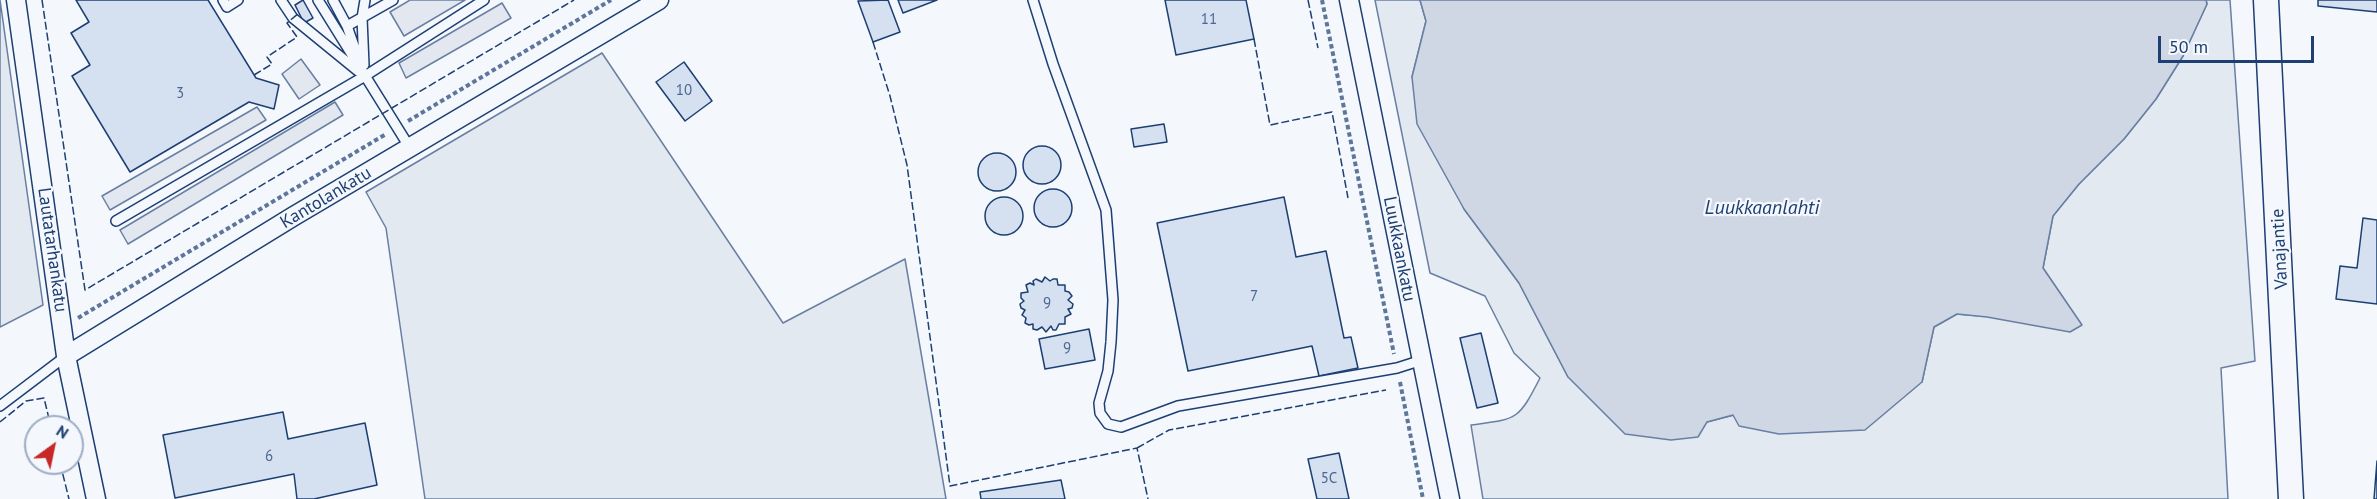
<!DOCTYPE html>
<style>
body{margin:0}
#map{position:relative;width:2377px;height:499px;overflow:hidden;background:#f4f7fb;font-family:"PT Sans",sans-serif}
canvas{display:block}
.north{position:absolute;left:24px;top:415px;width:60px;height:60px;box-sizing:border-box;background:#f4f7fb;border:2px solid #9eadc5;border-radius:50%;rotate:33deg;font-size:16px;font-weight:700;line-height:24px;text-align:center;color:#1d3f73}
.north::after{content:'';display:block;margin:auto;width:21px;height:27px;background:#c62828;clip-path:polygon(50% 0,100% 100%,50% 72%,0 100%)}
.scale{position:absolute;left:2158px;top:36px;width:156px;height:27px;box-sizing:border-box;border:3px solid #1d3f73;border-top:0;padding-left:8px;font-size:18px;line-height:21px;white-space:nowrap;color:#1d3f73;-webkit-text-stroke:4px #f4f7fb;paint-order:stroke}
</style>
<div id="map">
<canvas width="2377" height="499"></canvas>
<div class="north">N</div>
<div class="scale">50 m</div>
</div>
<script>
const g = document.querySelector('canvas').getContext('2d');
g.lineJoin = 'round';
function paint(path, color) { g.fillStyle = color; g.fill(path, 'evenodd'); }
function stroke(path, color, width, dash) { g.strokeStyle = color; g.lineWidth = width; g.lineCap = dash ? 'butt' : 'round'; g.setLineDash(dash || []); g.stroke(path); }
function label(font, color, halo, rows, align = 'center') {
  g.font = font + ' "PT Sans",sans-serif'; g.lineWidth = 4.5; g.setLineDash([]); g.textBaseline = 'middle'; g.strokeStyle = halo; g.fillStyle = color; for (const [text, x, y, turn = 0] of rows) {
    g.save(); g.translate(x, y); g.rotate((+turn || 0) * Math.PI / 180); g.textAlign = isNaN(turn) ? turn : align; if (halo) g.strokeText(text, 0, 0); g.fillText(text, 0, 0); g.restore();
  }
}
const green = new Path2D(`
 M0,0L43,305L0,327Z
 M1375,0H1420L1426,21L1412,77L1464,209L1519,283L1568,377L1707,422L1734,415L1922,382L1934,327L1957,314L2081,324L2043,268L2053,216L2079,184L2124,139L2156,99L2183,56L2207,4L2206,0H2230L2255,361L2221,368L2228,499H1483L1471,425C1517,419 1518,421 1540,378L1514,353L1485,296L1430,273Z
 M602,53L783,323L905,259L946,499H425L386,228L366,192Z`);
paint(green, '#e3e9f0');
stroke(green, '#687fa3', 1.5);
const parking = new Path2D(`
 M410,0H465L404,36L390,12Z
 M502,3L511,18L406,78L399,63Z
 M301,59L320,85L299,99L282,74Z
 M335,102L343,115L128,244L120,230Z
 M257,107L266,120L110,210L102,196Z`);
paint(parking, '#e3e8f0');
stroke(parking, '#687fa3', 1.5);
const water = new Path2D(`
 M1420,0H2206L2207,4L2183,56L2156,99L2124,139L2079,184L2053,216L2043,268L2082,325L2070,332L1987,317L1957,314L1934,327L1922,382L1865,430L1779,434L1739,426L1733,415L1707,422L1698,437L1671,440L1625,434L1568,377L1519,283L1464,209L1417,124L1412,77L1426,21Z`);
paint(water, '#cfd7e4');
stroke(water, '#687fa3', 1.5);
const building = new Path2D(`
 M76,0H208L256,78L279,85L274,109L249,102L130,172L72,76L90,65L71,33L89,22Z
 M303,0L313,18L304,23L295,5Z
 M888,0L900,32L873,42L858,1Z
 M898,0H937L903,13Z
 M1165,0H1246L1254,39L1176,55Z
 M2318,0H2377V12L2318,6Z
 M684,62L712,101L685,121L656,82Z
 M1164,124L1167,142L1134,147L1131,129Z
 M1023 165a19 19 0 1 1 38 0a19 19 0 1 1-38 0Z
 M978 172a19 19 0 1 1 38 0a19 19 0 1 1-38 0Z
 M1034 208a19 19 0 1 1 38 0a19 19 0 1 1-38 0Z
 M1284,197L1296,257L1326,251L1344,338L1351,337L1358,368L1319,376L1312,346L1188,371L1157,223Z
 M985 216a19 19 0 1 1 38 0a19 19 0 1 1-38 0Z
 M2363,218L2377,220V304L2336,299L2340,266L2357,268Z
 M1045,277L1050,281L1053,279H1057L1058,285H1065V291L1069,292L1072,296L1068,300L1073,304L1072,308L1068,309L1071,314L1065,317V324H1059L1056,330H1053L1051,326L1046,332L1042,327L1037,330L1033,329V324L1029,325L1025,323L1026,318L1022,315L1025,310L1021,308L1020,304L1024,301L1021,298V293L1028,292L1026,285L1030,283L1034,285L1033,281L1036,279L1042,282Z
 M1089,329L1095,360L1045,369L1039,339Z
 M1481,333L1498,403L1477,408L1460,338Z
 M283,412L288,439L365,423L377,485L314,499H297L294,474L175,498L163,435Z
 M1339,453L1349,499H1317L1308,459Z
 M2377,461V499H2374Z
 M1061,480L1065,499H981L980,492Z`);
paint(building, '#d5e0f0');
stroke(building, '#1d3f73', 1.5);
const service = new Path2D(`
 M223,0L227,7L238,0
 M281,0L293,18L358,71
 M318,0L410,148
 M333,0L347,26L359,60
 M1033,0L1053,64L1106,210L1113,300L1111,342L1108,371L1099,403L1100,413L1108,424L1121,427L1178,406L1397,368L1422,360
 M347,26L393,0
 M364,65L362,18L365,0
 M116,221L365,76L484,0
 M0,406L66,356`);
const minor = new Path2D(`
 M16,0L66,356L96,499
 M1349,0L1450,499
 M66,356L294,216L659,0`);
const tertiary = new Path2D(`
 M2266,0L2291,499`);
stroke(service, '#1d3f73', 12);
stroke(minor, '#1d3f73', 21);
stroke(tertiary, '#1d3f73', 27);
stroke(new Path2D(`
 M1322,0L1394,354
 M408,121L611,0
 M78,318L386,134
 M1400,382L1423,499`), '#5e769c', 4, [4.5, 3]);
stroke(service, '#f4f7fb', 9);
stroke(minor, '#f4f7fb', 18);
stroke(tertiary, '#f4f7fb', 24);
stroke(new Path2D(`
 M42,0L85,290L574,0
 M1308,0L1318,48
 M1254,39L1270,125L1332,112L1348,198
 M873,42L890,96L907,165L950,486L1137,448L1148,499
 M254,75L272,64L267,57L297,37L287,23L299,13
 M0,422L26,401L44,398L51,427
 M1137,448L1169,430L1386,390
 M60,463L69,499`), '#1d3f73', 1.5, [8, 3]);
label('15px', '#4b6792', null, [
 ["11",1209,20],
 ["10",684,91],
 ["3",180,94],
 ["7",1254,297],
 ["9",1047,304],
 ["9",1067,349],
 ["6",269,457],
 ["5C",1329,479]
]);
label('18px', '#1d3f73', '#f4f7fb', [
 ["Kantolankatu",326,198,-31],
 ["Luukkaankatu",1399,249,79],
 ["Vanajantie",2280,249,-93],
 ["Lautatarhankatu",52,250,82]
]);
label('italic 20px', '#1d3f73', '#f4f7fb', [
 ["Luukkaanlahti",1762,208]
]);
</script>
